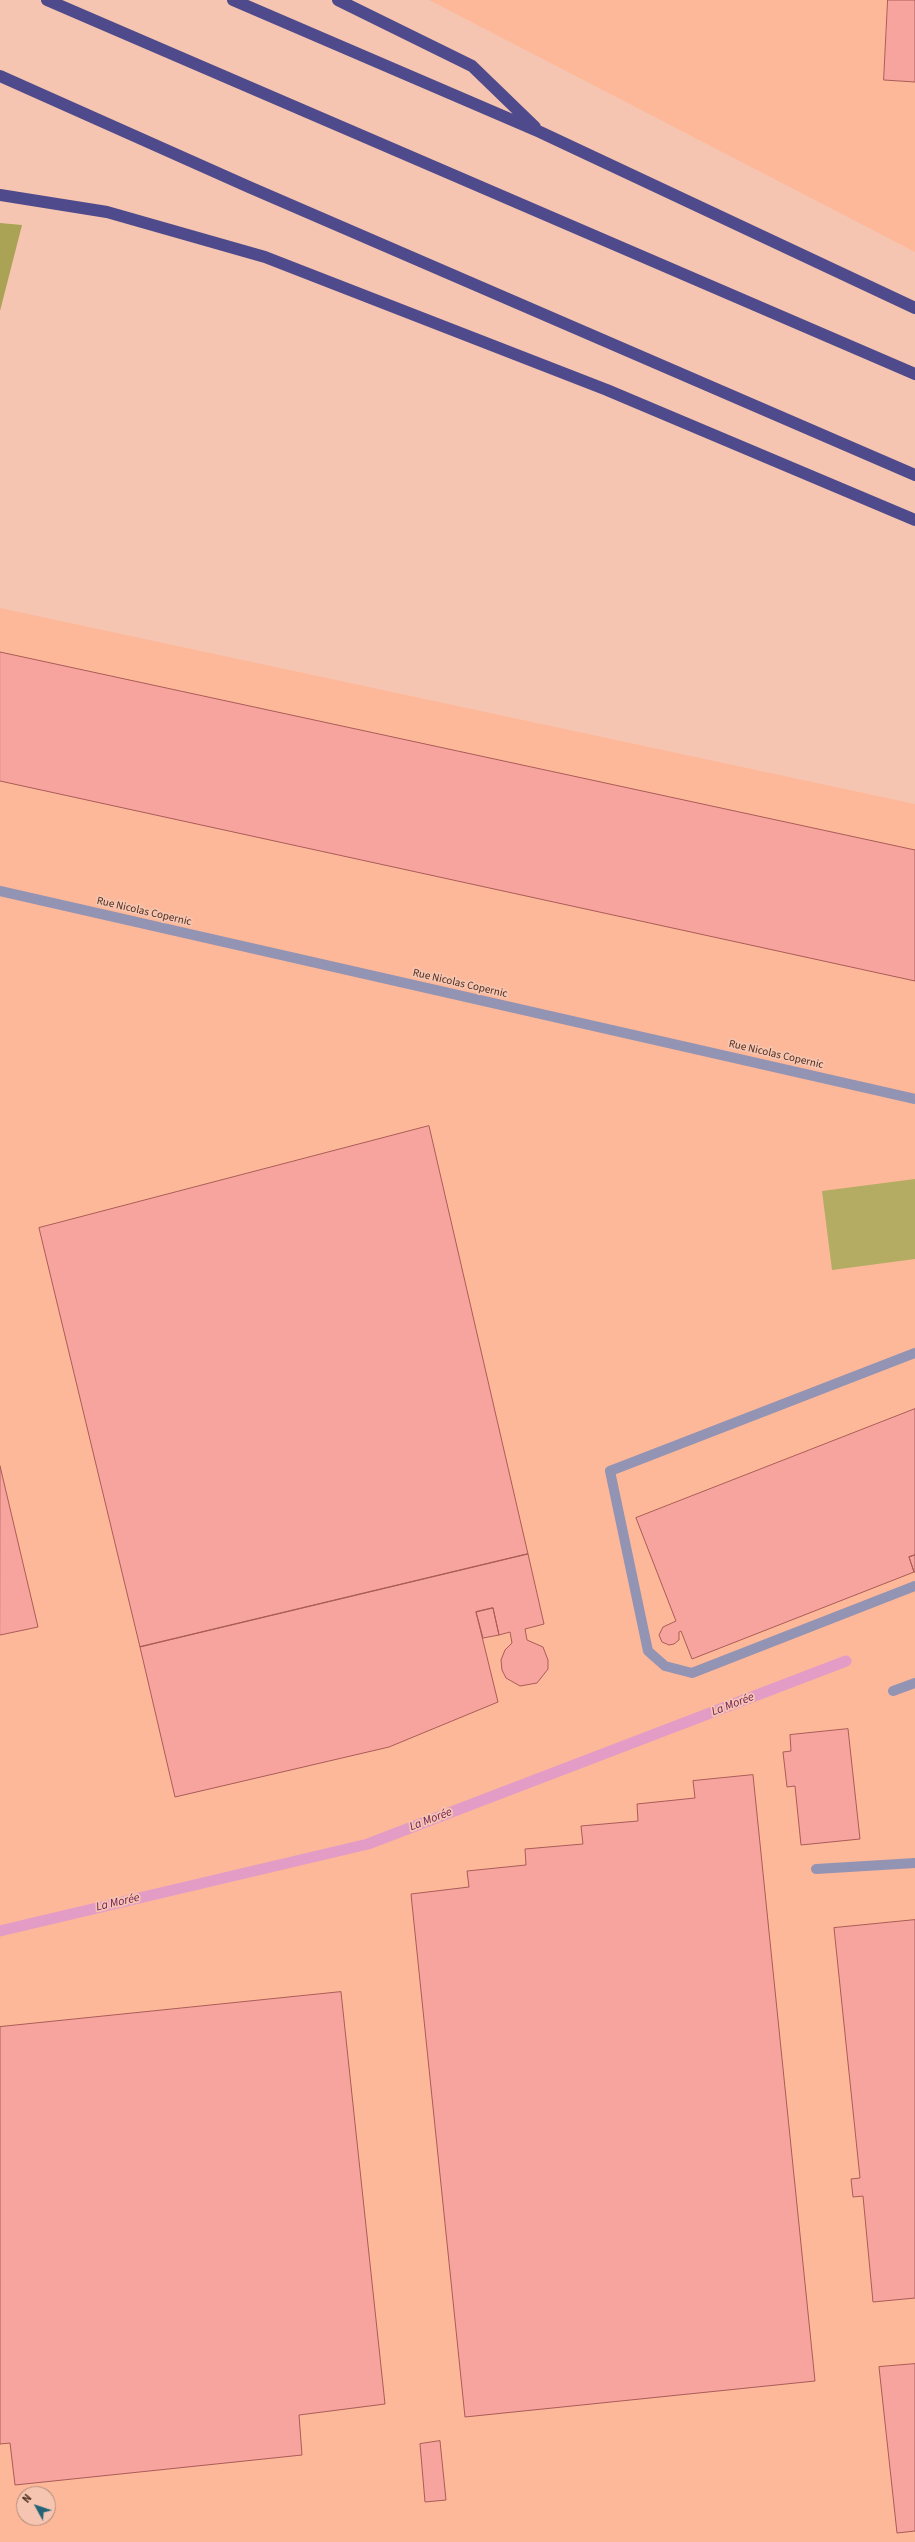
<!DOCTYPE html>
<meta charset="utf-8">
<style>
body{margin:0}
#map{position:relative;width:915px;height:2542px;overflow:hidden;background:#f6c5b1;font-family:"Source Sans 3",sans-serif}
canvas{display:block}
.north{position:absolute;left:16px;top:2486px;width:40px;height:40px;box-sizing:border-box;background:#f6c5b1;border:1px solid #b38977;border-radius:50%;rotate:310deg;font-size:11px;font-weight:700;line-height:16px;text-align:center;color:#4e2f21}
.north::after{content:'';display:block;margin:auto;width:14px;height:18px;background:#236378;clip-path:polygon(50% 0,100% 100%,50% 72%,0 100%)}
</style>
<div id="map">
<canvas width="915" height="2542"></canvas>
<div class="north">N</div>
</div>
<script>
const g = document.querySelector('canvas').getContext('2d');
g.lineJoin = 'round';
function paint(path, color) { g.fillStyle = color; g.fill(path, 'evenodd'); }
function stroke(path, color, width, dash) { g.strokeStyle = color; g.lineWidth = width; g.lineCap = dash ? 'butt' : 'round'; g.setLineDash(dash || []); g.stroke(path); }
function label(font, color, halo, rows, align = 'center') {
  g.font = font + ' "Source Sans 3",sans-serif'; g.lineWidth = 3.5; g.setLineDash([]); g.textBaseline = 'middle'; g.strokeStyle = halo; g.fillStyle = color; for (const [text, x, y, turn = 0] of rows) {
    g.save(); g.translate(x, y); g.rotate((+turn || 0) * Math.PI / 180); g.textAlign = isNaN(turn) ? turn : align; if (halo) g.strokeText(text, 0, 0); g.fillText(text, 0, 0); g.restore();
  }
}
paint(new Path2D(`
 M429,0H915V252Z
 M0,608L915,804V2542H0ZM24,2494H48V2518H24Z`), '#fdb89a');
paint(new Path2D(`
 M915,1179V1259L832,1270L822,1191Z`), '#b3ac62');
paint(new Path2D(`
 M0,223L22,225L0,311Z`), '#aaa355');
stroke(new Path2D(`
 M0,1931L368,1844L846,1661`), '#e39cc5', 11);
const building = new Path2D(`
 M888,0H915V82L884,80Z
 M0,652L915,850V981L0,781Z
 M429,1126L528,1554L140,1647L39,1228Z
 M915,1409V1555L909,1557L914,1572L692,1659L681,1631L679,1632V1640L674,1644L669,1645L662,1642L659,1635L663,1627L676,1621L636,1518Z
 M0,1466L38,1627L0,1635Z
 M528,1554L544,1624L525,1629L527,1640L543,1647L548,1660V1669L537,1683L520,1686L506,1678L502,1670L501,1660L505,1650L512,1643L510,1632L499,1635L493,1608L476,1612L498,1702L389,1747L175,1797L140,1647Z
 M915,1555V1572H914L909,1557Z
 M493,1608L499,1635L483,1638L476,1612Z
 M848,1729L860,1839L801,1845L795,1786L787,1787L783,1752L791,1751L790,1735Z
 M753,1775L815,2381L465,2417L411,1894L469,1887L467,1871L526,1865L525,1849L583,1844L581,1826L638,1821L637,1804L695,1798L693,1781Z
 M915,1920V2298L873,2302L863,2196L853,2197L851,2179L860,2178L834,1928Z
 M341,1992L385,2404L299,2415L302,2455L15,2485L10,2443L0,2444V2027Z
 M915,2364V2531L897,2533L879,2367Z
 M440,2441L446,2500L425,2502L420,2444Z`);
paint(building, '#f8a49e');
stroke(building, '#aa5c58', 1);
stroke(new Path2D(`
 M0,891L915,1099
 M915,1353L610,1471L648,1651L665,1666L692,1673L915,1586
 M893,1691L915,1683
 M816,1869L915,1863`), '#9393b3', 10);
stroke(new Path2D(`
 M47,0L915,374
 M233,0L540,132L915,308
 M338,0L472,66L535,127
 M0,76L249,187L915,475
 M0,195L107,212L265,257L607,390L915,520`), '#4e4a8b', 12);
label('11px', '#4e2f21', '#f6c5b1', [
 ["Rue Nicolas Copernic",144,912,13],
 ["Rue Nicolas Copernic",460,984,13],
 ["Rue Nicolas Copernic",776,1055,13]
]);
label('italic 12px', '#6d1a52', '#f6c5b1', [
 ["La Morée",733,1705,-21],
 ["La Morée",431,1820,-21],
 ["La Morée",118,1903,-13]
]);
</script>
